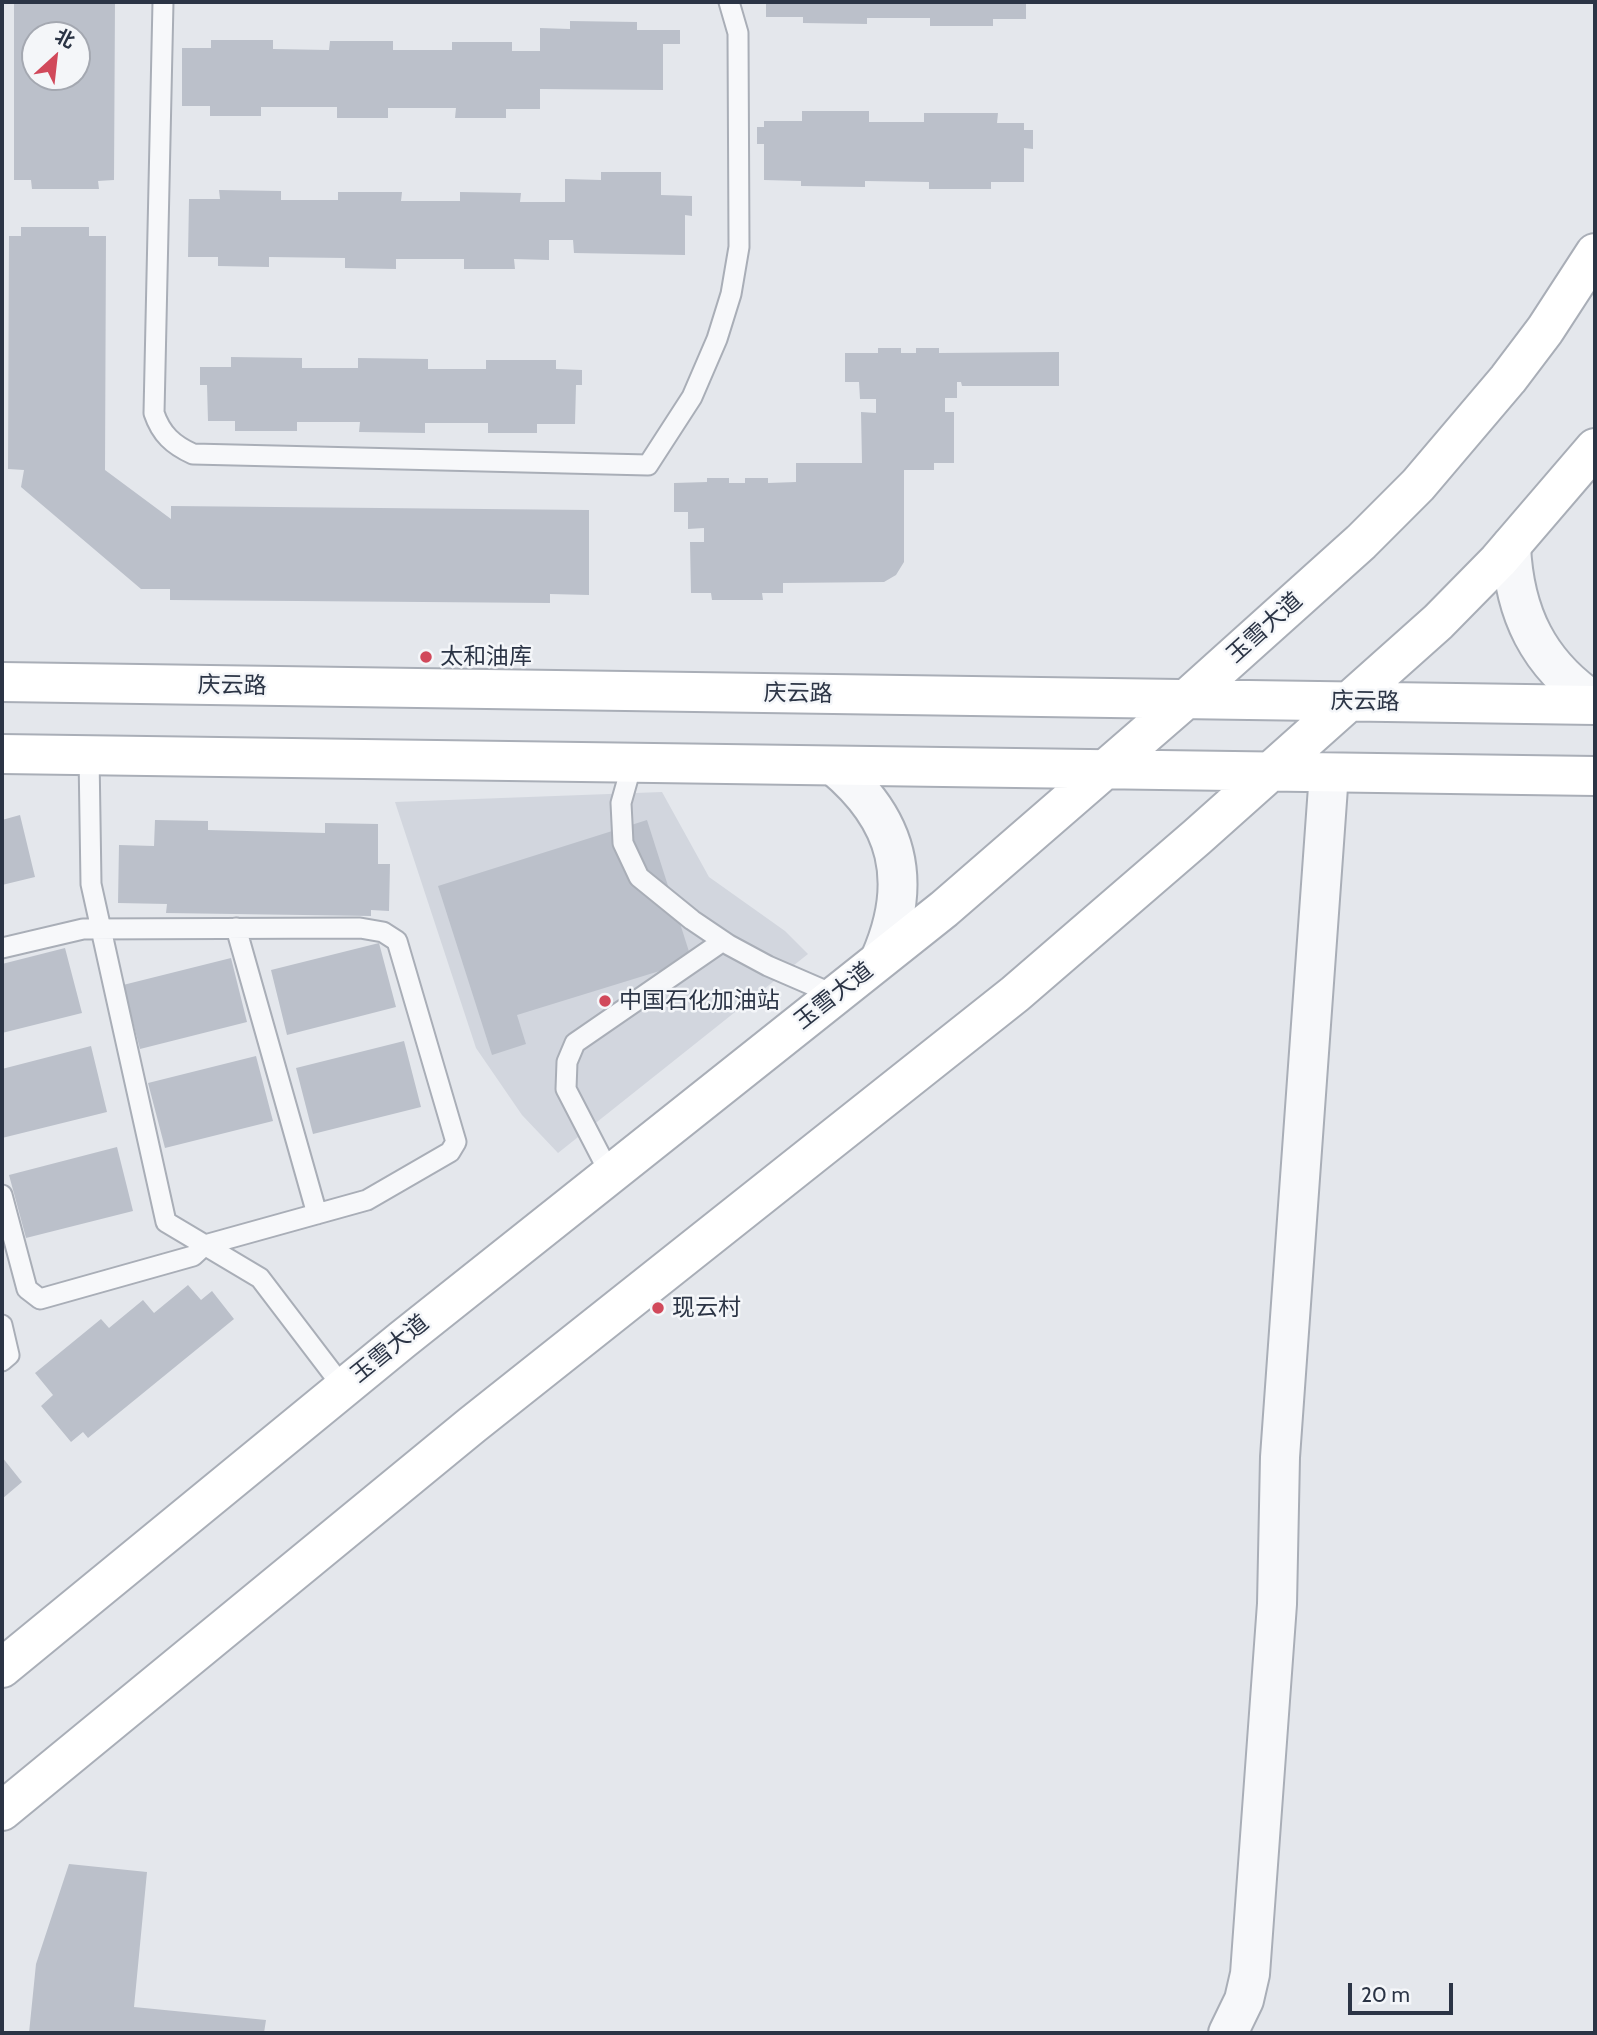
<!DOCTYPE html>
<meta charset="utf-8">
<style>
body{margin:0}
#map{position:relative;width:1597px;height:2035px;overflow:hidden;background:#e4e7ec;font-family:Cabin,"Noto Sans SC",sans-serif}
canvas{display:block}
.frame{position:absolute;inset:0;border:4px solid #2b3445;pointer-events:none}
.north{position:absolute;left:21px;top:21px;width:70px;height:70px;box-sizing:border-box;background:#f4f6f9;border:2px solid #a4a8b1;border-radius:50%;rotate:27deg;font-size:19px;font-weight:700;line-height:28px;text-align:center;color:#2b3445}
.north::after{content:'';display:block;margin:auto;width:24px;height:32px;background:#d1495b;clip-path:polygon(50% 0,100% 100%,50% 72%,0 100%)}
.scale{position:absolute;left:1348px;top:1983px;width:105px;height:32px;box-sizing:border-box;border:4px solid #2b3445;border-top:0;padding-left:9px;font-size:21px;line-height:24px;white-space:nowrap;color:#2b3445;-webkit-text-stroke:5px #f4f6f9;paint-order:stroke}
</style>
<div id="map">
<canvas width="1597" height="2035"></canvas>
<div class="frame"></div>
<div class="north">北</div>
<div class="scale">20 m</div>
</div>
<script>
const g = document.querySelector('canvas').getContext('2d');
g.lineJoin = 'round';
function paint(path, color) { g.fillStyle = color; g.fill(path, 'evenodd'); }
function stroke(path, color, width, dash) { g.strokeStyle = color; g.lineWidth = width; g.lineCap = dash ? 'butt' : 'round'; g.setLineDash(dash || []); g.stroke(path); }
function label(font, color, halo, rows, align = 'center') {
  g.font = font + ' Cabin,"Noto Sans SC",sans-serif'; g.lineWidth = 5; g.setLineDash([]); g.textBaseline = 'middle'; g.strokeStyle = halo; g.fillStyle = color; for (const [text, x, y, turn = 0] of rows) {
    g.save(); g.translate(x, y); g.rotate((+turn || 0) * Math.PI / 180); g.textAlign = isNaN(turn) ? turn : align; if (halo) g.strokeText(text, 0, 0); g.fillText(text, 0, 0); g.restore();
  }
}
paint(new Path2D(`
 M662,792L709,877L785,931L808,954L558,1153L522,1115L476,1048L395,802Z`), '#d2d6de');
paint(new Path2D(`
 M14,2H115L114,180L98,181L99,189H32L31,180H14ZM35,35H77V77H35Z
 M766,2H1026V19H993V26H930V18H867V24L803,23V17H766Z
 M570,21L637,22V30H680V44H663V90L540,89V109H506V118H455L456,108H388V118H337V107H261V116H210V106H182V48H211V40H273V49L329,50L330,41H393V50H452V42H512V51H540V28L570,29Z
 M802,111H869V122H924V113H998L997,123H1024V130H1033V149L1024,148V182H991V189H929V182L865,181V187L801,186V181L764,180V144H757V127H764V121H802Z
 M601,172H661V195L692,196V216L685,215V255L574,253L573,240H549V260L514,259L515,269H464V259H396V269L345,268V258L269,257V267L218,266V257H188L189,199H220L219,190L281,191V200H338V192H402L401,201H460V192L521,193L520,202H565V179L601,180Z
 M21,227H89V236H106L105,470L171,519V506L589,510V595L550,594V603L170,600V589H141L21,487L24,470L8,469L9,236H21Z
 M878,348H901V353H916V348H939V353L1059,352V386H962L961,382H957V398H945V412H954V463H934V470H904V562L896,575L884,582L783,583V593H762L763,600H712L711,593H691L690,542H704V528L688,529V512H674V483L707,482V478H729V483H745V478H768V483L796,482V463H862L861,412L876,413V399H860L859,382H845V353H878Z
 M231,357L302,358V368H358V358L428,359V369H486V360H556V369L582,370V385H576L575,424H537V433H488V423H425V433L359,432L360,422H297V431H235V421H208L207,385H200V367H231Z
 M20,815L35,877L2,885V820Z
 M155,820L208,821V830L325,833V823L378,824V864H390L389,911L371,910V916L166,913L167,904L118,903L119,845L154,846Z
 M647,820L692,961L517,1015L526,1044L492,1055L438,886Z
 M379,943L396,1007L287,1035L271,970Z
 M65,948L82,1013L2,1033V964Z
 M231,958L247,1022L140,1049L123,985Z
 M404,1041L421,1107L313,1134L296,1068Z
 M91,1046L107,1112L2,1138V1069Z
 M256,1056L273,1121L165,1148L148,1083Z
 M117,1147L133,1211L26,1238L9,1175Z
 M188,1285L201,1300L212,1291L234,1319L88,1438L83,1432L71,1442L41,1406L53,1395L35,1373L101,1319L109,1328L143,1300L154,1313Z
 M2,1457L22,1482L2,1499Z
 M69,1864L147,1872L134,2007L266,2020L264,2033H29L36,1964Z`), '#bbc0ca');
const lane = new Path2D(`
 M163,2L154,413C161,434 173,445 193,454L648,465L692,397L717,339L731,294L739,247L738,33L729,2
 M89,755L91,884L166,1222L260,1278L343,1387
 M632,764L621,803L623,843L639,877L692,920L729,945L768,966L835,995
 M236,928L317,1214
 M2,948L83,929L360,928L383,932L397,941L456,1142L450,1152L367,1200L205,1245L193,1256L40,1299L27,1289L2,1195
 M610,1174L566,1089L567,1062L575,1043L723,941
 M2,1325L9,1355L2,1361`);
const street = new Path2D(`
 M1511,546C1514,613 1538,664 1595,702
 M834,766C899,820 914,882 880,959
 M1228,2033L1244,2000L1250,1974L1277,1604L1280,1457L1329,773`);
const secondary = new Path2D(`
 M2,682L1595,705
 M2,754L1595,776
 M2,1668L402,1340L944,909L1185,700L1361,542L1418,485L1508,379L1545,330L1595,253
 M2,1811L472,1425L1015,994L1197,837L1438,622L1498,561L1595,448`);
stroke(lane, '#a9aeb7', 23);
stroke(street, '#a9aeb7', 42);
stroke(secondary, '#a9aeb7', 42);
stroke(lane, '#f7f8fa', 19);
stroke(street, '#f7f8fa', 38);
stroke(secondary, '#fff', 38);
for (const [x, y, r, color] of [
 [426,657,7,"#d1495b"],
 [605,1001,7,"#d1495b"],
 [658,1308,7,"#d1495b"]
]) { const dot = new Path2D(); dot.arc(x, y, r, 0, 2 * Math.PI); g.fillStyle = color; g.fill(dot); stroke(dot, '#f4f6f9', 2.5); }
label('23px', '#2b3445', '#f4f6f9', [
 ["玉雪大道",1265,628,-42],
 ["庆云路",232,686,1],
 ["庆云路",798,694,1],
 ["庆云路",1365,702,1],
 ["玉雪大道",834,996,-38],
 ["玉雪大道",390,1349,-39]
]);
label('23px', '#2b3445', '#f4f6f9', [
 ["太和油库",440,657],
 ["中国石化加油站",619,1001],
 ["现云村",672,1308]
], 'left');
</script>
